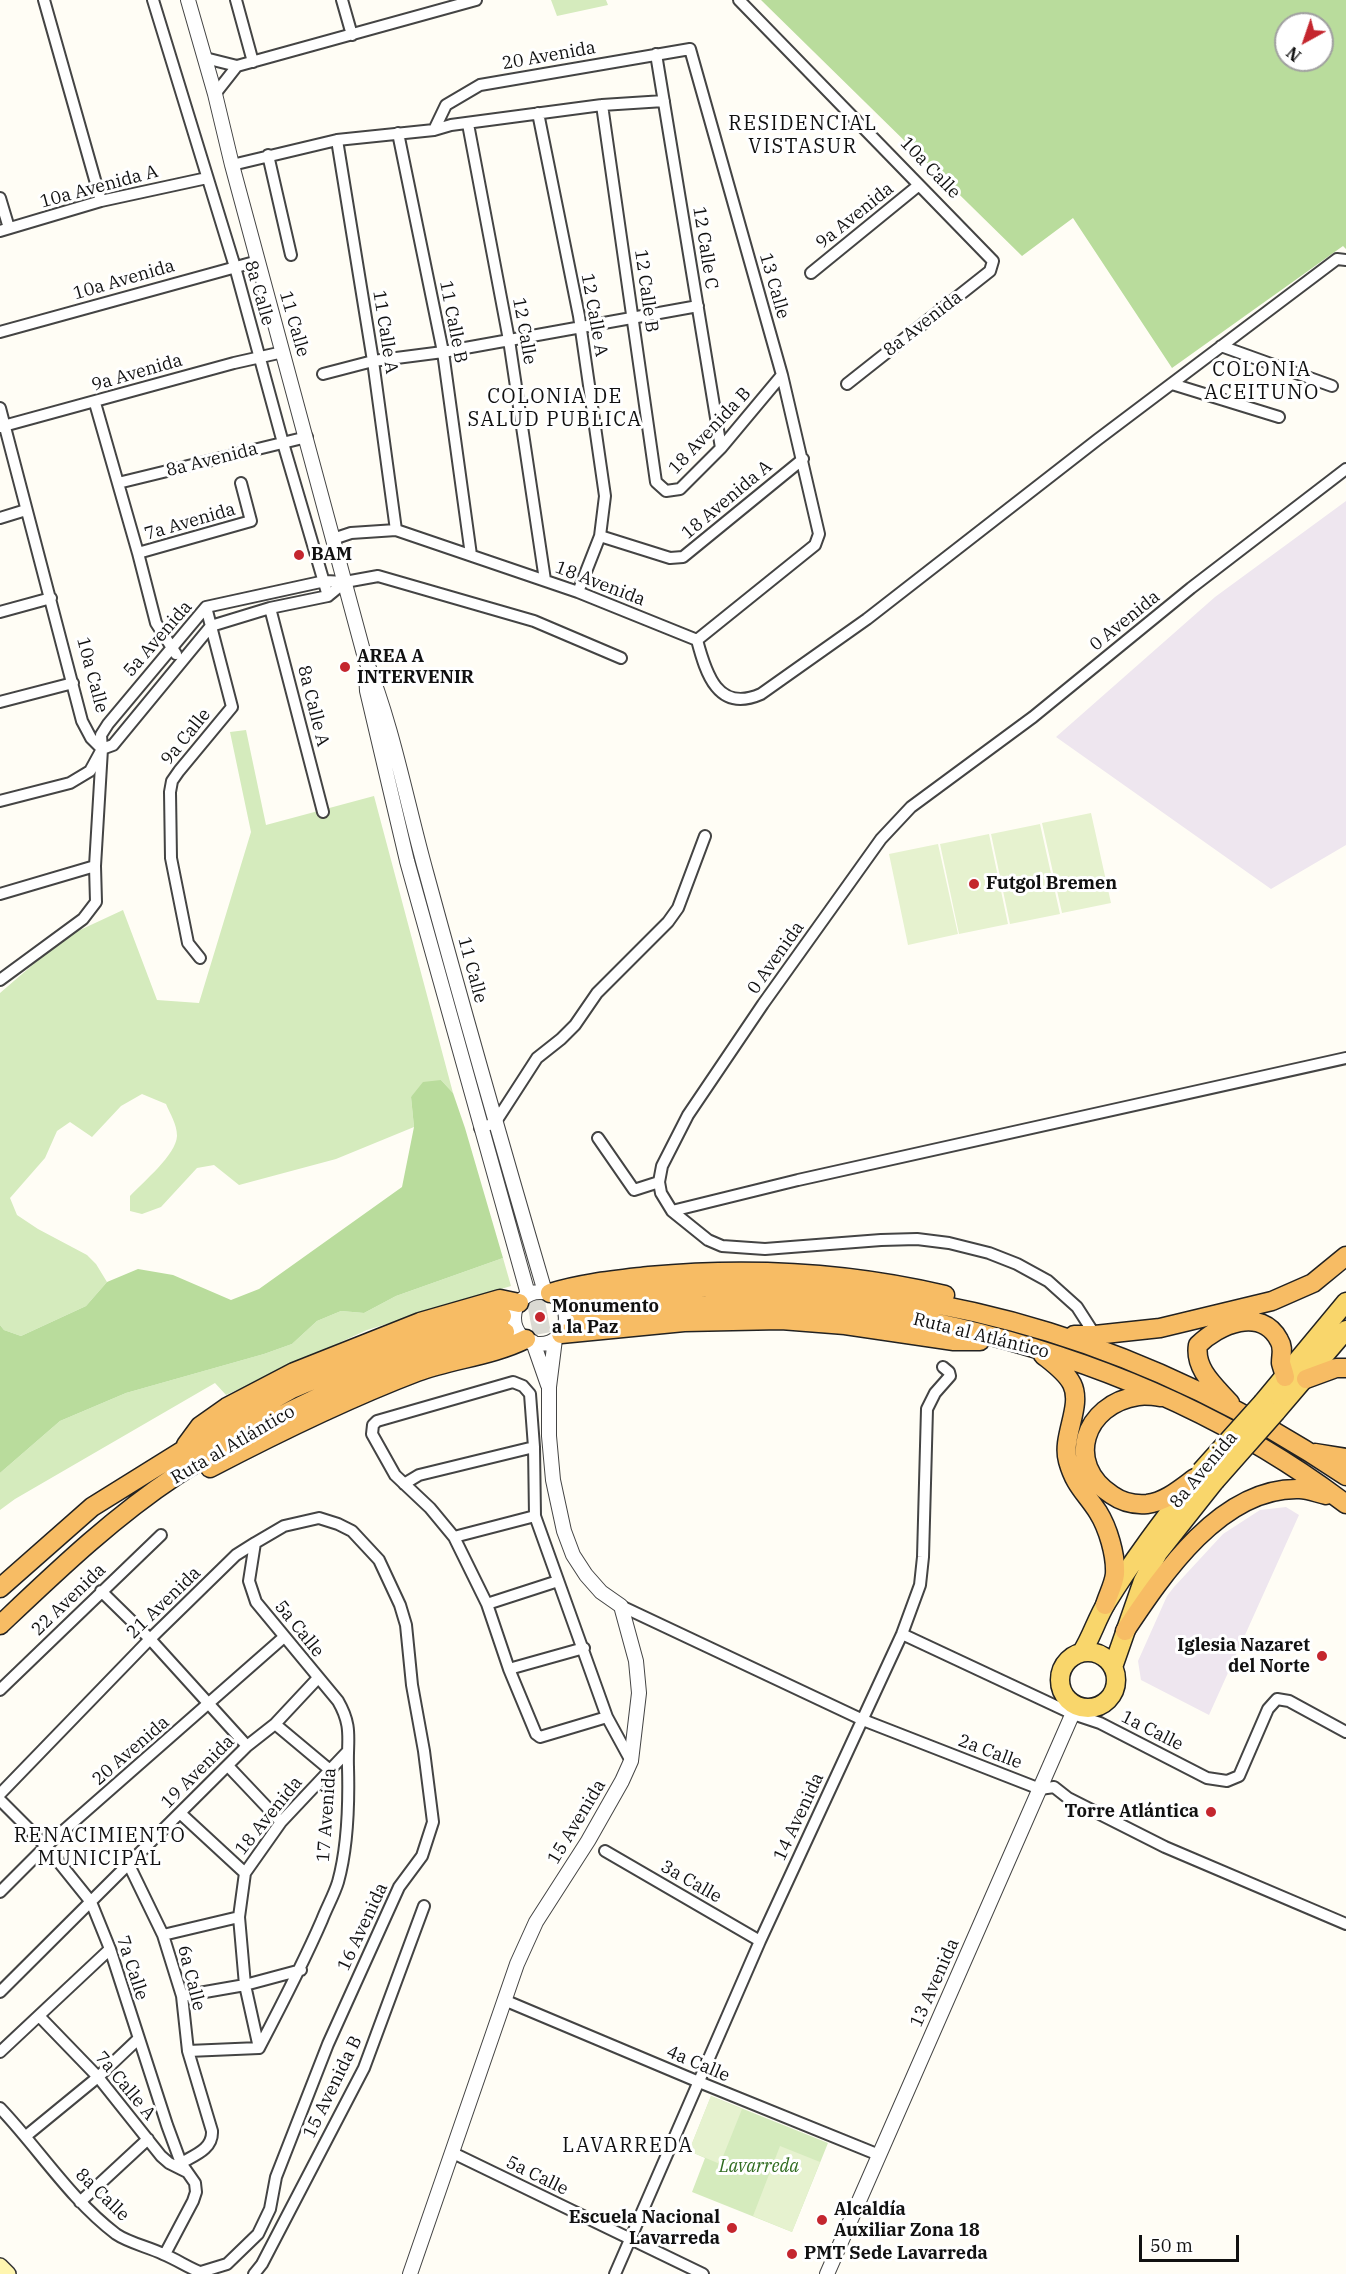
<!DOCTYPE html>
<meta charset="utf-8">
<style>
body{margin:0}
#map{position:relative;width:1346px;height:2274px;overflow:hidden;background:#fffdf5;font-family:"IBM Plex Serif",serif}
canvas{display:block}
.north{position:absolute;left:1274px;top:12px;width:60px;height:60px;box-sizing:border-box;background:#fff;border:2px solid #a0a0a0;border-radius:50%;rotate:220deg;font-size:16px;font-weight:700;line-height:24px;text-align:center;color:#111}
.north::after{content:'';display:block;margin:auto;width:21px;height:27px;background:#c4262e;clip-path:polygon(50% 0,100% 100%,50% 72%,0 100%)}
.scale{position:absolute;left:1139px;top:2235px;width:100px;height:27px;box-sizing:border-box;border:3px solid #111;border-top:0;padding-left:8px;font-size:18px;line-height:21px;white-space:nowrap;color:#111;-webkit-text-stroke:4px #fff;paint-order:stroke}
</style>
<div id="map">
<canvas width="1346" height="2274"></canvas>
<div class="north">N</div>
<div class="scale">50 m</div>
</div>
<script>
const g = document.querySelector('canvas').getContext('2d');
g.lineJoin = 'round';
function paint(path, color) { g.fillStyle = color; g.fill(path, 'evenodd'); }
function stroke(path, color, width, dash) { g.strokeStyle = color; g.lineWidth = width; g.lineCap = dash ? 'butt' : 'round'; g.setLineDash(dash || []); g.stroke(path); }
function label(font, color, halo, rows, align = 'center') {
  g.font = font + ' "IBM Plex Serif",serif'; g.lineWidth = 6; g.setLineDash([]); g.textBaseline = 'middle'; g.strokeStyle = halo; g.fillStyle = color; for (const [text, x, y, turn = 0] of rows) {
    g.save(); g.translate(x, y); g.rotate((+turn || 0) * Math.PI / 180); g.textAlign = isNaN(turn) ? turn : align; if (halo) g.strokeText(text, 0, 0); g.fillText(text, 0, 0); g.restore();
  }
}
paint(new Path2D(`
 M1346,501V845L1271,889L1056,737L1215,597Z
 M1286,1507L1299,1515L1209,1715L1141,1680L1138,1661L1167,1596L1174,1587L1223,1534L1260,1510Z`), '#eee6ef');
paint(new Path2D(`
 M551,0H606L608,5L557,16Z
 M246,730L266,825L374,796L453,1093L441,1080L411,1097L414,1127L336,1159L239,1185L214,1165L197,1168L161,1207L142,1214L130,1211V1196C143,1182 176,1155 177,1136C177,1124 170,1114 166,1104L142,1094L121,1106L92,1137L70,1122L57,1131L45,1158L10,1198L17,1215L38,1229L87,1255L96,1264L107,1282L86,1306L21,1336L4,1330L0,1325V993L65,937L123,910L157,1000L199,1003L251,832L230,732Z
 M503,1258L511,1286L367,1330L226,1395L215,1383L15,1499L0,1510V1473L60,1421L126,1393L264,1354L292,1344L317,1321L341,1311L364,1313L396,1296Z
 M711,2096L828,2143L792,2232L692,2192L705,2158L689,2151Z`), '#d5ebbd');
paint(new Path2D(`
 M761,0H1346V249L1343,246L1172,368L1073,218L1022,256ZM1286,24H1322V60H1286Z
 M441,1080L453,1093L465,1128L503,1258L396,1296L364,1313L341,1311L317,1321L292,1344L264,1354L126,1393L60,1421L0,1473V1325L4,1330L21,1336L86,1306L107,1282L138,1269L173,1275L231,1300L259,1289L402,1187L414,1127L411,1097L423,1082Z`), '#b9dc9c');
paint(new Path2D(`
 M1091,813L1111,903L1062,913L1042,823Z
 M1040,824L1060,914L1010,924L991,834Z
 M989,834L1008,924L959,934L940,844Z
 M938,844L958,934L908,945L889,854Z
 M711,2096L742,2109L720,2164L689,2151Z
 M780,2146L820,2162L792,2232L753,2216Z`), '#e6f2cf');
stroke(new Path2D(`
 M502,1316L576,1302
 M505,1332L580,1317`), '#dbdad3', 18, [18, 9]);
const minor = new Path2D(`
 M44,0L101,201
 M153,0L235,267L283,443L328,596
 M236,0L253,62
 M342,0L352,35
 M739,0L993,261L990,271L847,384
 M656,54L721,448
 M205,58L237,66L476,0
 M215,94L237,66
 M602,105L656,482L666,491L680,489L721,448L782,375
 M538,113L579,316L605,496L600,536L578,592
 M468,124L509,340L545,580
 M434,130L446,105L480,85L690,49L782,375L819,534L815,545L697,640
 M398,133L443,352L471,555
 M337,140L373,361L396,530
 M268,155L291,255
 M232,165L337,140L434,130L451,125L602,105L664,101
 M0,198L9,228
 M0,231L101,201L207,178
 M811,273L919,185
 M0,332L258,261
 M1221,346L1332,386
 M323,374L373,361L443,352L698,306
 M1172,384L1279,417
 M95,403L138,553L156,623L176,654
 M0,408L82,721L91,738L102,749
 M0,427L234,363L283,352
 M118,483L307,437
 M0,518L26,510
 M600,536L670,558L683,557L803,459
 M333,539L351,533L396,530L578,592L697,640
 M138,553L251,521L241,483
 M270,608L323,812
 M0,612L51,598
 M697,640C706,674 718,713 761,694L867,619L1097,440L1337,259L1346,260
 M0,702L73,683
 M0,801L70,783L90,771L102,749L113,745L211,626L270,608L328,596L345,582
 M0,894L95,866
 M200,958L188,943L171,858L170,792L172,781L179,771L232,707L206,607
 M0,980L83,919L96,902L95,866L102,749L101,735L108,724L206,607L325,581L345,582L378,576L534,621L621,658
 M480,1128L495,1123L537,1058L561,1039L575,1025L597,993L668,922L678,908L705,836
 M598,1138L634,1190L659,1182
 M672,1211L798,1180L1346,1058
 M1095,1335L1077,1307L1048,1281L1017,1264L989,1253L949,1243L917,1239L881,1240L765,1249L722,1246L708,1240L672,1211L661,1193L659,1182L662,1166L688,1115L763,1004L881,839L911,807L1033,717L1191,588L1346,469
 M404,1484L419,1475L534,1447
 M454,1537L535,1516
 M255,1543L249,1581L256,1602L338,1701C353,1727 347,1739 348,1767C349,1804 348,1846 338,1882C334,1895 327,1907 322,1920C303,1964 281,2006 259,2048
 M101,1591L150,1639L247,1746
 M487,1604L558,1581
 M621,1606L863,1720L1040,1789L1054,1787L1068,1798L1165,1847L1346,1924
 M902,1634L1073,1714L1100,1723L1207,1778L1227,1781L1239,1776L1268,1709L1277,1699L1289,1701L1346,1732
 M509,1669L584,1648
 M0,1690L161,1535
 M607,1717L540,1737L536,1734L509,1669L487,1604L454,1537L430,1508L395,1475L372,1434L373,1425L377,1421L513,1382L523,1386L530,1394L534,1447L535,1516L607,1717L631,1761
 M275,1724L330,1770L348,1751
 M228,1766L281,1822
 M0,1794L150,1639L236,1555L255,1543L284,1526L319,1518L338,1524L352,1531L379,1560L400,1605L406,1625L412,1685L424,1751L433,1822L422,1856L399,1887L328,2044L276,2177L270,2209L258,2234L227,2264L201,2272
 M0,1800L46,1846L91,1902L110,1949L167,2125L181,2163L195,2183L196,2192L193,2201L165,2254
 M180,1813L245,1873
 M605,1851L760,1941
 M129,1865L163,1935L182,1996L188,2051L212,2131C213,2149 195,2155 181,2163
 M0,1892L46,1846L284,1637
 M163,1935L239,1917
 M0,1992L247,1746L275,1724L318,1678
 M182,1996L245,1985L301,1970
 M504,2000L699,2082L879,2155
 M40,2017L98,2077L161,2156L169,2163L185,2171
 M259,2048L245,1985L239,1917L245,1873L281,1822L330,1770
 M188,2051L259,2048
 M0,2052L110,1949
 M0,2108C39,2149 70,2199 116,2234C129,2243 149,2247 163,2254C178,2260 190,2269 205,2274
 M26,2136L98,2077L138,2039
 M453,2153L703,2274
 M80,2202L148,2139
 M254,2274L262,2264L364,2068L424,1906
 M615,2274L760,1941L902,1634L920,1585L923,1557L927,1409L935,1393L950,1376L949,1372L943,1367`);
const tertiary = new Path2D(`
 M188,0L215,94L232,165L365,658C393,727 406,800 426,872C464,1012 504,1152 545,1292
 M366,672L367,691L407,861L528,1294
 M514 1318a26 26 0 1 1 52 0a26 26 0 1 1-52 0Z
 M533,1342L548,1385
 M410,2274L517,1964L536,1922L588,1841L622,1781L631,1761L639,1693L636,1661L621,1606L601,1592L586,1575L573,1555L564,1531L553,1480L549,1436V1387L555,1339
 M827,2274L1076,1706`);
const secondary = new Path2D(`
 M0,2266L8,2274`);
const primary = new Path2D(`
 M1263,1402L1346,1302
 M1276,1412L1346,1330
 M1060 1680a28 28 0 1 1 56 0a28 28 0 1 1-56 0Z
 M1082,1652C1092,1636 1097,1618 1107,1602C1132,1561 1162,1522 1191,1484
 M1113,1667L1143,1581L1158,1553L1215,1481`);
const trunk = new Path2D(`
 M550,1293C582,1283 615,1280 649,1276C748,1267 848,1272 945,1295
 M576,1302C624,1295 673,1288 721,1287C951,1282 1156,1349 1346,1476
 M580,1317C677,1304 775,1299 873,1312C911,1316 947,1325 984,1334C1116,1368 1236,1421 1346,1504
 M561,1334L684,1322L781,1320L845,1325L954,1341H980
 M1074,1335H1095L1160,1328L1272,1301L1313,1283L1346,1256
 M1043,1355C1053,1363 1066,1372 1072,1384C1083,1406 1061,1437 1068,1461C1075,1486 1085,1492 1098,1512C1108,1528 1116,1555 1115,1574C1114,1584 1108,1595 1105,1605
 M1306,1379L1336,1368H1346
 M1161,1397C1154,1396 1145,1395 1138,1396C1084,1404 1064,1464 1112,1495C1122,1502 1135,1505 1147,1504C1165,1502 1180,1489 1195,1478
 M1230,1403C1215,1386 1194,1369 1198,1345C1218,1325 1261,1306 1279,1340C1284,1348 1281,1354 1281,1363C1282,1367 1284,1372 1285,1377
 M186,1445L200,1426L227,1407L294,1372L420,1322L500,1299L519,1303
 M1315,1453L1346,1458
 M210,1468C277,1433 346,1399 417,1372C452,1359 492,1356 526,1339
 M0,1588L92,1507L182,1451L292,1389L363,1359L419,1338L502,1316
 M0,1625C56,1572 112,1518 177,1475C238,1435 307,1401 375,1372C417,1355 461,1344 505,1332
 M1125,1631C1163,1574 1221,1487 1299,1489C1308,1489 1317,1493 1326,1495`);
stroke(minor, '#444', 14);
stroke(tertiary, '#444', 16);
stroke(secondary, '#333', 18);
stroke(primary, '#222', 21);
stroke(trunk, '#222', 21);
stroke(minor, '#fff', 10);
stroke(tertiary, '#fff', 14);
stroke(secondary, '#fff6b0', 15);
stroke(primary, '#f9d66b', 18);
stroke(trunk, '#f7bc64', 18);
const primaryBridge = new Path2D(`
 M1201,1471L1263,1402
 M1215,1481L1276,1412`);
stroke(primaryBridge, '#222', 21, []);
stroke(primaryBridge, '#f9d66b', 18);
for (const [x, y, r, color] of [
 [299,555,6,"#c4262e"],
 [345,667,6,"#c4262e"],
 [974,884,6,"#c4262e"],
 [540,1317,6,"#c4262e"],
 [1322,1656,6,"#c4262e"],
 [1211,1812,6,"#c4262e"],
 [822,2220,6,"#c4262e"],
 [732,2228,6,"#c4262e"],
 [792,2254,6,"#c4262e"]
]) { const dot = new Path2D(); dot.arc(x, y, r, 0, 2 * Math.PI); g.fillStyle = color; g.fill(dot); stroke(dot, '#fff', 2); }
label('18px', '#111', '#fff', [
 ["20 Avenida",549,56,-10],
 ["10a Calle",930,168,46],
 ["10a Avenida A",99,187,-15],
 ["9a Avenida",855,216,-39],
 ["12 Calle C",705,248,81],
 ["10a Avenida",124,280,-16],
 ["13 Calle",774,286,74],
 ["12 Calle B",646,291,82],
 ["8a Calle",259,293,74],
 ["12 Calle A",594,315,80],
 ["11 Calle B",453,322,79],
 ["11 Calle",294,324,74],
 ["8a Avenida",923,324,-38],
 ["12 Calle",524,331,80],
 ["11 Calle A",385,332,81],
 ["9a Avenida",137,373,-16],
 ["18 Avenida B",710,431,-47],
 ["8a Avenida",212,460,-14],
 ["18 Avenida A",727,500,-40],
 ["7a Avenida",190,522,-16],
 ["18 Avenida",600,584,21],
 ["0 Avenida",1125,621,-39],
 ["5a Avenida",158,639,-49],
 ["10a Calle",92,675,75],
 ["8a Calle A",313,706,76],
 ["9a Calle",186,737,-51],
 ["0 Avenida",776,958,-55],
 ["11 Calle",472,970,75],
 ["Ruta al Atlántico",981,1336,14],
 ["Ruta al Atlántico",233,1445,-30],
 ["8a Avenida",1204,1470,-50],
 ["22 Avenida",69,1600,-44],
 ["21 Avenida",164,1603,-44],
 ["5a Calle",299,1629,51],
 ["1a Calle",1152,1731,27],
 ["20 Avenida",131,1751,-41],
 ["2a Calle",990,1752,21],
 ["19 Avenida",198,1772,-45],
 ["17 Avenida",327,1815,-86],
 ["18 Avenida",269,1816,-51],
 ["14 Avenida",799,1817,-65],
 ["15 Avenida",577,1822,-59],
 ["3a Calle",691,1882,30],
 ["16 Avenida",363,1927,-65],
 ["7a Calle",132,1968,72],
 ["6a Calle",191,1978,76],
 ["13 Avenida",935,1983,-66],
 ["4a Calle",698,2064,23],
 ["7a Calle A",125,2086,50],
 ["15 Avenida B",333,2087,-64],
 ["5a Calle",537,2176,26],
 ["8a Calle",102,2195,44]
]);
label('bold 18px', '#111', '#fff', [
 ["BAM",311,555],
 ["AREA A",357,657],
 ["INTERVENIR",357,678],
 ["Futgol Bremen",986,884],
 ["Monumento",552,1307],
 ["a la Paz",552,1328],
 ["Iglesia Nazaret",1310,1646,"right"],
 ["del Norte",1310,1667,"right"],
 ["Torre Atlántica",1199,1812,"right"],
 ["Alcaldía",834,2210],
 ["Auxiliar Zona 18",834,2231],
 ["Escuela Nacional",720,2218,"right"],
 ["Lavarreda",720,2239,"right"],
 ["PMT Sede Lavarreda",804,2254]
], 'left');
label('italic 18px', '#2f6b1f', '#fff', [
 ["Lavarreda",759,2167]
]);
g.letterSpacing = '1.5px';
label('20px', '#111', '#fff', [
 ["RESIDENCIAL",803,124],
 ["VISTASUR",803,147],
 ["COLONIA",1262,370],
 ["ACEITUNO",1262,393],
 ["COLONIA DE",555,397],
 ["SALUD PUBLICA",555,420],
 ["RENACIMIENTO",100,1836],
 ["MUNICIPAL",100,1859],
 ["LAVARREDA",628,2146]
]);
g.letterSpacing = '0px';
</script>
